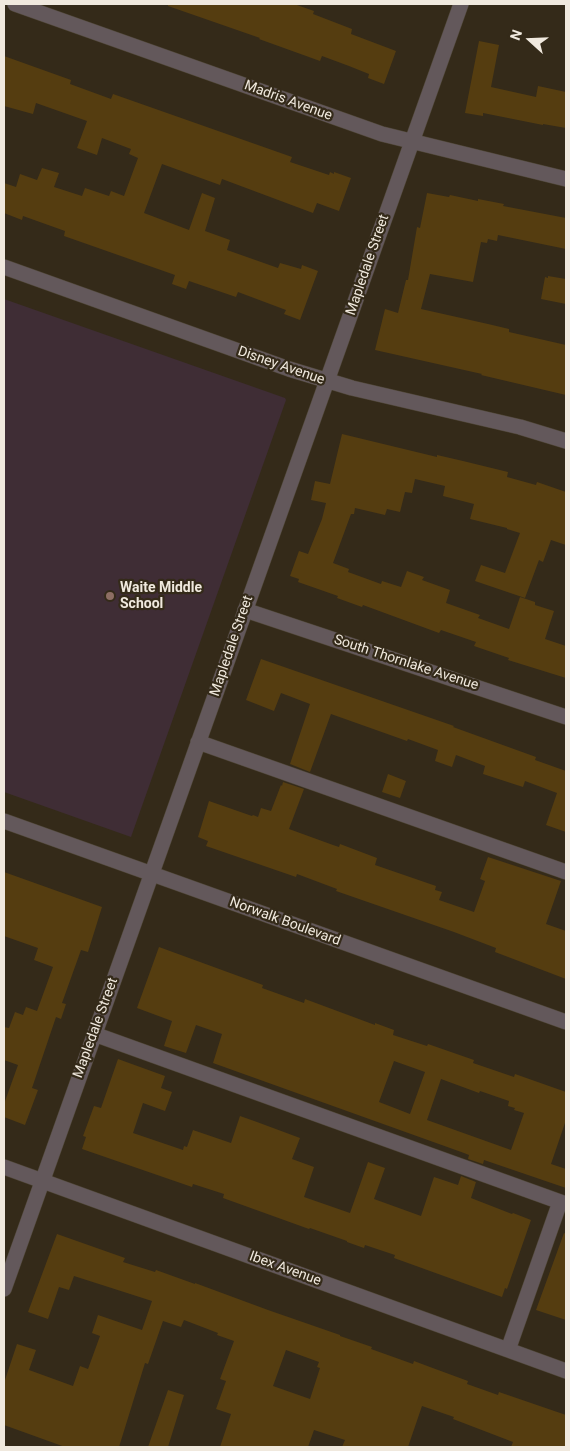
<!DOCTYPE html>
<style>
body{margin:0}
#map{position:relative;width:570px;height:1451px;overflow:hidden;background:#342a19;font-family:Roboto,sans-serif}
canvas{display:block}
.frame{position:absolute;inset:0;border:5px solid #f0e9de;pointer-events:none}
.north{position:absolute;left:505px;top:15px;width:50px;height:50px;-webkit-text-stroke:4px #342a19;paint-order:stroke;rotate:290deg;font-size:14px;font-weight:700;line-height:20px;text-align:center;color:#f0e9de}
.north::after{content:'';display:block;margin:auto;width:18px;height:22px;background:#f0e9de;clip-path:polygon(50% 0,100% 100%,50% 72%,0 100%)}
</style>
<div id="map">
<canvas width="570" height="1451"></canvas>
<div class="frame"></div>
<div class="north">N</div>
</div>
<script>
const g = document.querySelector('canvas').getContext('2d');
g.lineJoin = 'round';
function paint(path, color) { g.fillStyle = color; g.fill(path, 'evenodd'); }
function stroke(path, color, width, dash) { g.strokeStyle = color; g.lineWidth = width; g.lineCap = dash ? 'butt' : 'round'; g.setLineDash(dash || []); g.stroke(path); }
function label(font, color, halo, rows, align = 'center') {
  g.font = font + ' Roboto,sans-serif'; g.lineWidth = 4.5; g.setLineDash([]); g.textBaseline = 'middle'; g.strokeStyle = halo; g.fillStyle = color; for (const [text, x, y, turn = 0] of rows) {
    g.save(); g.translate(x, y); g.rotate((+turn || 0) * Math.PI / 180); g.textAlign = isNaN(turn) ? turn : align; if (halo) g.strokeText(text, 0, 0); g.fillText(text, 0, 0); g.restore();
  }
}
paint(new Path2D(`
 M4,299L285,398L286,400L131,837L4,792Z`), '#3f2d35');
paint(new Path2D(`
 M168,4H294L314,11L313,14L352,29L351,34L396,51L384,84L368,78L369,74L349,66L322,56L320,61L259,39L260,38L168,6Z
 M479,41L499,45L491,87L536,97L538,86L566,92V128L543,124V125L483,113V116L465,113Z
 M4,56L71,80L70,84L111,99L113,94L292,157L290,162L329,175L330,172L334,174V172L351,178L339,211L317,203L313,213L222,179L220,185L162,164L144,213L189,230L202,193L215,198L205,231L230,240L227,250L278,268L280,263L301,269L302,265L318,271L300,320L284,314L286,310L238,292L236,297L189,281L186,289L172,284L175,275L64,236L65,231L23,216L22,220L4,213V183L16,187L20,174L37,180L42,168L59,173L54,187L82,196L85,188L109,196L111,191L124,196L138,158L129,154L131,149L102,138L97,155L77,148L87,121L36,103L33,114L4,106Z
 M427,193L449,197L450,195L478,201V199L504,204L503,206L566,218V249L498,235L497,241L488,239L487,243L481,242L473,282L430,274L421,309L488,324L509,329V332L566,345V395L481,375L482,374L375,350L385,309L398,313L406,280H408L417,227L420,228Z
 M548,276L566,279V304L541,299L545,277L548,278Z
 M342,434L437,457V455L463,461L508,472L507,477L536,485L537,482L566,492V545L551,540L543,562L539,560L525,598L475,581L481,565L505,573L520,533L507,529V528L470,519L474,504L443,496L445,486L415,479L412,493L405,492L400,512L387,509L385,515L355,508L354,514H351L333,563L349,569L348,572L381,584L382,581L401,587L407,571L424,577L422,580L450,590L446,603L480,615L478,618L509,629L520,597L535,602V605L554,611L545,639L566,646V678L508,660L509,658L474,646L476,642L441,630L439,633L363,605L362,607L337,598L338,596L298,582L299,579L290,576L299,551L308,554L322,519L326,503L311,500L315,481L330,484Z
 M261,659L454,726L453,727L536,757L535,760L566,771V832L546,825L557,793L525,781L523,787L483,774L485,766L456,755L452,767L435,761L438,750L408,739L407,741L331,714L310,772L290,764L310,704L281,693L274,711L246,700Z
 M388,774L406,781L400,798L382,792Z
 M283,782L304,789L289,829L333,845L339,847L340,844L377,858L375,865L436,886L435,890L442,892L439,900L474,912L485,881L480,879L488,857L561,881L546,924L566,931V979L495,952L496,948L454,932L336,891L337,889L297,874L296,877L206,846L208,841L198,837L209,801L252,816L253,815L258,817L261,808L271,811L281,785L282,786Z
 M4,872L102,907L88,952L81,950L62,1003L66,1004L61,1019L56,1017L32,1088L38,1090L25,1125L4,1117V1104L18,1065L4,1060V1027L9,1028L15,1012L23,1015L26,1007L37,1011L53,967L34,960L38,948L4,936Z
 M159,947L263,985L262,988L304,1003L305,999L375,1025V1023L394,1030L393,1035L427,1046L428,1044L474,1060L473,1063L514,1077L515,1074L566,1092V1120L551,1164L566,1169V1188L484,1160L483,1164L468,1159L469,1155L464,1153L213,1063L222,1034L196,1025L186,1053L164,1046L172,1021L137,1008ZM394,1061L425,1072L410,1114L379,1102ZM441,1079L479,1093L480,1091L509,1101L508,1106L515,1108L514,1110L524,1113L511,1150L427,1120Z
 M118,1059L165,1076L161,1088L172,1092L165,1111L143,1103L133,1133L183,1150L184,1146L187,1147L193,1130L231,1143L240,1116L257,1122L300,1138L292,1159L314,1167L304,1197L350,1213L368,1162L385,1168L374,1199L421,1216L434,1177L458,1185L461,1176L476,1182L471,1198L512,1214L513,1213L531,1220L507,1289L505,1288L502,1297L394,1258L395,1255L365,1245L364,1248L347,1242V1241L310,1228L309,1229L223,1198L224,1194L193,1184L192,1187L82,1149L86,1137L83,1136L94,1106L101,1108Z
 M564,1233L566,1234V1320L536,1310Z
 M57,1234L125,1258L123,1262L155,1272L156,1270L195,1284V1283L268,1310L340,1335V1336L372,1347L371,1349L413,1364L414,1361L430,1367L468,1381L467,1384L498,1395L499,1392L566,1415V1447H511L513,1442L453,1419L454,1417L422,1406L408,1447H342L345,1440L314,1430L308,1447H220L231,1414L216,1409L226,1381L220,1379L234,1341L217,1335L218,1333L184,1320L181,1327L163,1321L148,1364L145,1363L119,1447H65L4,1425V1383L17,1344L36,1350L29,1370L73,1386L80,1366L88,1369L100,1336L92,1333L98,1315L142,1330L152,1301L74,1276L69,1290L59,1287L48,1319L28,1312ZM286,1350L319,1362L317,1367L320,1368L310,1399L273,1386Z
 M168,1390L184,1395L168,1447H148Z`), '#553d10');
const minor = new Path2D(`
 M15,4L382,134L566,179
 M4,267L289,369L352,388L520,427L566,441
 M245,610L566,717
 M198,742L566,872
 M4,821L566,1022
 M94,1034L566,1204
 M4,1167L566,1371
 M4,1289L461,4
 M508,1350L560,1202`);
stroke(minor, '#4e4535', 16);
stroke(minor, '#63585b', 15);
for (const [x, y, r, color] of [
 [110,596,5,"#8d6e63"]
]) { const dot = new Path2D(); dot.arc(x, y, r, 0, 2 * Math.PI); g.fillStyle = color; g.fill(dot); stroke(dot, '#342a19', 2); }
label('14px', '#f0e9de', '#342a19', [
 ["Madris Avenue",288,101,20],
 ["Mapledale Street",368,265,-71],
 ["Disney Avenue",281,366,19],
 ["Mapledale Street",232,646,-71],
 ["South Thornlake Avenue",406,663,18],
 ["Norwalk Boulevard",285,922,20],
 ["Mapledale Street",96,1028,-70],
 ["Ibex Avenue",285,1269,20]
]);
label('bold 14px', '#f0e9de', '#342a19', [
 ["Waite Middle",120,588],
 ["School",120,604]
], 'left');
</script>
